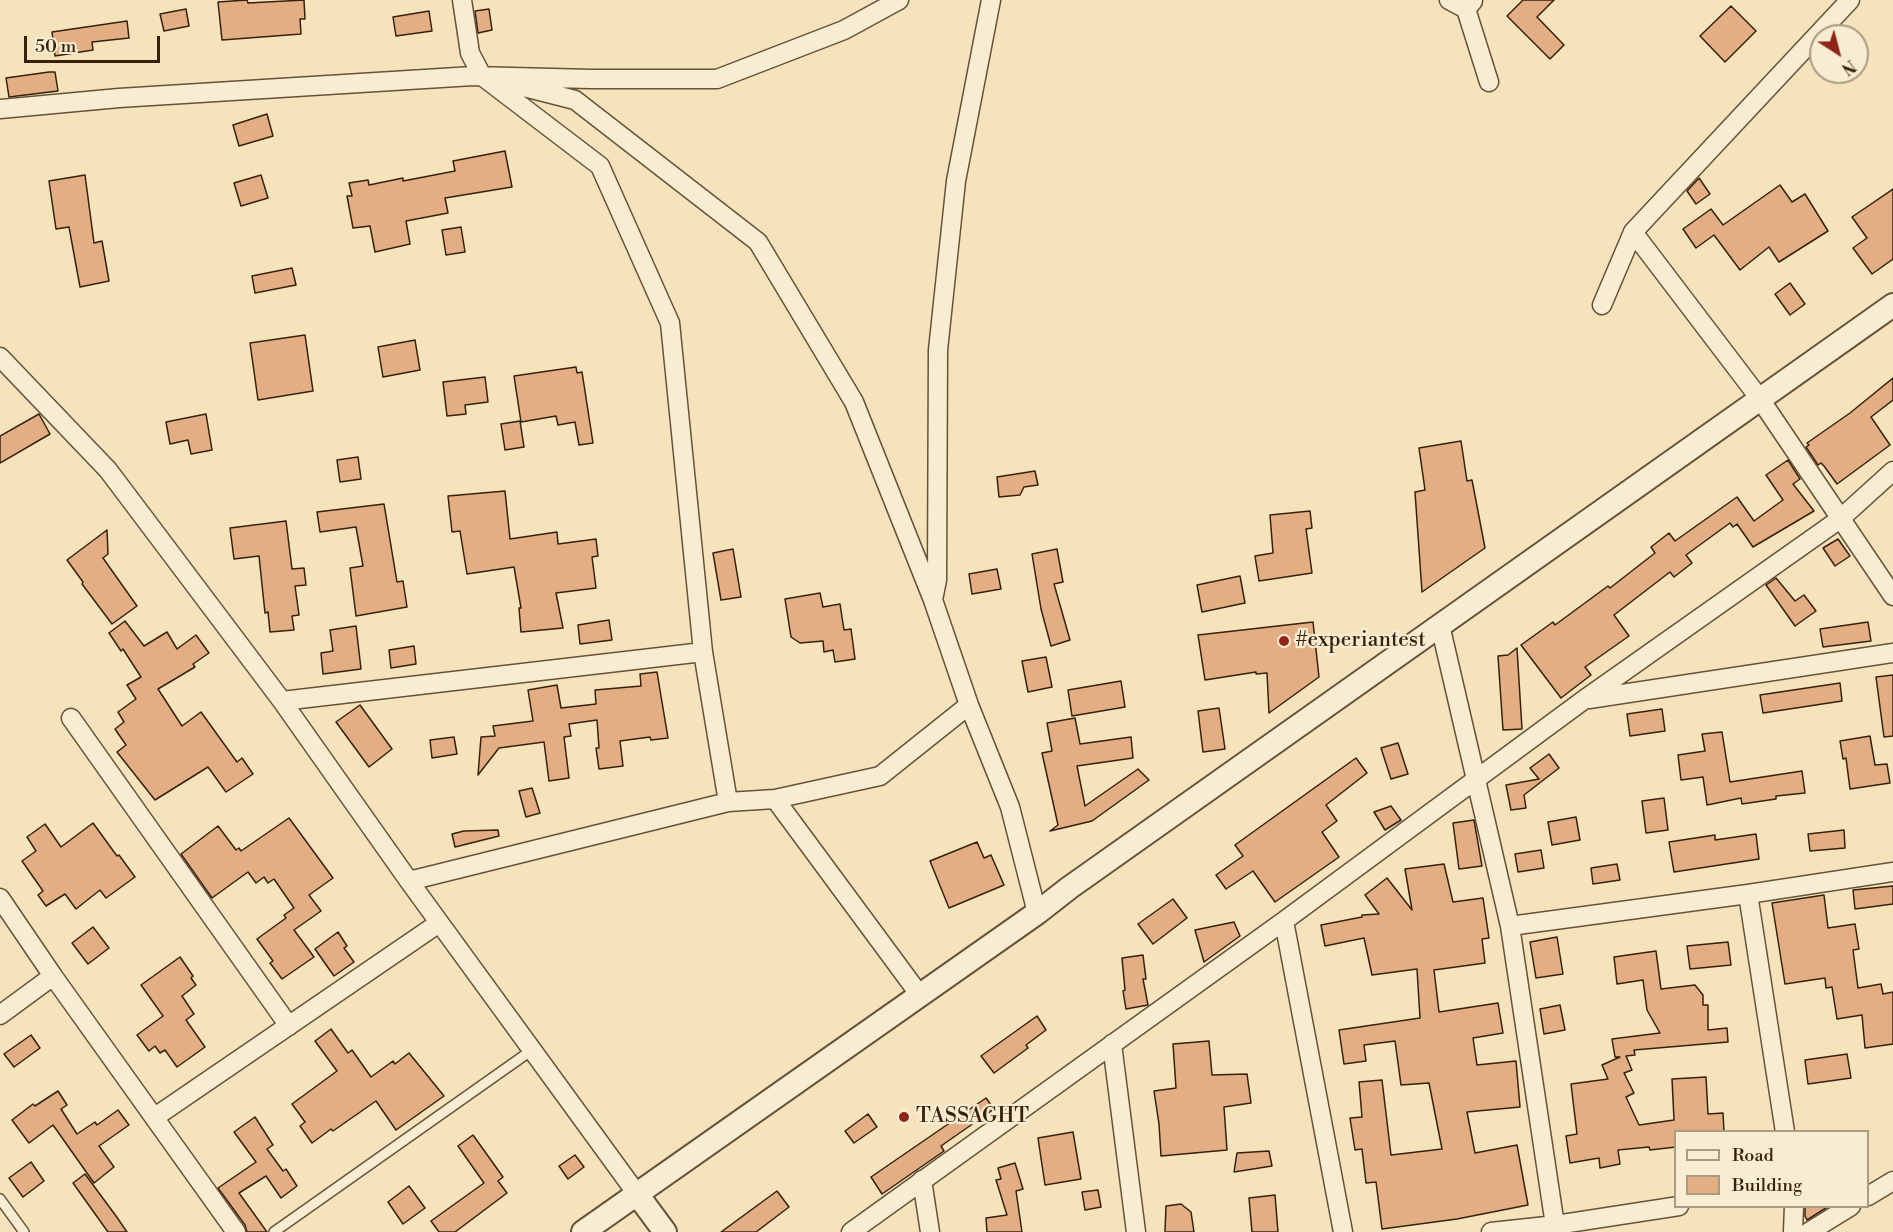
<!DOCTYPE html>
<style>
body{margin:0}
#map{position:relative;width:1893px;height:1232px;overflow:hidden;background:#f5e3bc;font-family:"Libre Bodoni",serif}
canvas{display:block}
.legend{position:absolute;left:1674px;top:1130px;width:195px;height:78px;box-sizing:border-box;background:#f8edd3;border:2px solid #aa9b83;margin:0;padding:8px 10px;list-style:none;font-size:18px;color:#35210c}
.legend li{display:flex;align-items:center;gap:12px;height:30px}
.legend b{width:30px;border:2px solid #aa9b83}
.north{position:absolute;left:1809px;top:24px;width:60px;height:60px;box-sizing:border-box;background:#f8edd3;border:2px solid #aa9b83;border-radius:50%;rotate:144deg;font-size:16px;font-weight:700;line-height:24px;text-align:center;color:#35210c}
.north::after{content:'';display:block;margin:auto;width:21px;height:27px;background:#8f2418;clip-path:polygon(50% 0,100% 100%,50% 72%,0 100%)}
.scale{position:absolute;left:24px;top:36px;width:136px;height:27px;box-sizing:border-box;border:3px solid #35210c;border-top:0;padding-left:8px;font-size:18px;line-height:21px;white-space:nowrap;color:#35210c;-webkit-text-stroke:4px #f8edd3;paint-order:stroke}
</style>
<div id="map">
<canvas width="1893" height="1232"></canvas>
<ul class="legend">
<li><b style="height:8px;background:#f8edd3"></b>Road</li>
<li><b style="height:16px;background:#e4ae84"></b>Building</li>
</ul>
<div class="north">N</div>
<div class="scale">50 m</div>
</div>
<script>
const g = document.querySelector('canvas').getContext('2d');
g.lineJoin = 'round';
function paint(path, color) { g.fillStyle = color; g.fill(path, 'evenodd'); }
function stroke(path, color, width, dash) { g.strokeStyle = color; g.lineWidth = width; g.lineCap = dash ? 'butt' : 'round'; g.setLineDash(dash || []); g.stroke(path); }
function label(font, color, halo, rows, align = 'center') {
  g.font = font + ' "Libre Bodoni",serif'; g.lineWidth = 4.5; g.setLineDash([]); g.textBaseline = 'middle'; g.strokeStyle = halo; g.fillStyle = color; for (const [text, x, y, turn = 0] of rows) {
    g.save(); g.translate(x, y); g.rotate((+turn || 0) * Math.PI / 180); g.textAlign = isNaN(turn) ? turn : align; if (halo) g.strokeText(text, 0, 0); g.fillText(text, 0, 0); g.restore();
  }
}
const building = new Path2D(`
 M247,0L248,3L304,0L305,19H300L301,34L222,40L218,2Z
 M1523,0H1554L1537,17L1564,45L1550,59L1507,16Z
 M1731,6L1756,31L1725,62L1700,36Z
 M186,9L189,26L164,31L160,14Z
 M489,9L492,30L478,33L475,11Z
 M429,11L432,31L396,36L393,17Z
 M127,21L129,38L92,42L93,50L55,56L52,32Z
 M49,72H55L58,91L9,97L6,78Z
 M267,114L273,136L239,146L233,125Z
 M505,151L512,187L445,198L448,213L406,221L410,244L375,252L370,226L353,228L347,196H352L349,183L368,180L369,185L403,178V181L455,171L453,161Z
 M85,175L94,243L102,241L109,281L80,287L69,227L56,229L49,181Z
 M261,175L268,198L241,206L234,183Z
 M1699,178L1710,194L1696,204L1687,191Z
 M1780,185L1792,202L1805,194L1828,231L1779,262L1769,247L1740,270L1714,235L1696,248L1683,229L1711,209L1723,225Z
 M1893,189V259L1872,274L1853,248L1867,238L1852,217Z
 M461,227L465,252L446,255L442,230Z
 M292,268L296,285L255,293L252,276Z
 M1790,283L1805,304L1790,315L1775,294Z
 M305,335L313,391L258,400L250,343Z
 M415,340L420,370L383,377L378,347Z
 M576,367L577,373L582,372L593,443L579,445L575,422L558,425L556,416L521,422L514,376Z
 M485,377L488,402L465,405L466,414L447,416L443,382Z
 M1893,378V400L1871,417L1890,445L1837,484L1824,466L1821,463L1818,465L1806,447L1809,445L1807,443L1850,413Z
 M39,414L50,434L0,463V436Z
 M206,414L212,450L191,454L188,440L170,444L166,422Z
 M520,421L524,447L505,450L501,424Z
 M1461,441L1467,481L1472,480L1485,548L1422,592L1415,492L1425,490L1419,448Z
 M358,457L361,479L340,482L337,460Z
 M1788,460L1800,479L1793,484L1814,511L1753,547L1737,524L1733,527L1730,523L1686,555L1692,563L1674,577L1670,572L1614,615L1629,636L1585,667L1591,675L1561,698L1521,645L1553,622L1555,625L1608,586L1610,588L1655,553L1651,547L1669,533L1675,541L1737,497L1754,521L1783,500L1766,475Z
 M1035,471L1038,485L1024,487L1020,495L999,497L997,477Z
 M505,491L510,539L557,532L558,544L596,539L598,556L592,557L596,588L556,593L563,628L521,632L519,608H521L514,567L467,574L460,531L452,532L448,496Z
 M384,504L397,582L403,581L407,607L356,616L350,568L363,566L356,527L320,532L317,512Z
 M1310,511L1312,528L1306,529L1312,573L1259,581L1255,556L1273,553L1270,515Z
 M286,521L292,569L304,568L306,585L295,586L299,615L292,616L294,630L270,632L268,612L265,613L259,556L234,559L230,528Z
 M107,530L108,554L103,558L137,606L112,624L82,584L83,582L67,560Z
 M1838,539L1850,556L1835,566L1823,548Z
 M733,549L741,597L721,600L713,553Z
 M1057,549L1063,582L1054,584L1070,640L1051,646L1041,609L1032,554Z
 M997,569L1001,589L972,594L969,574Z
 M1240,576L1245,603L1202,612L1197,585Z
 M1776,578L1795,601L1804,595L1816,611L1795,626L1766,585Z
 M820,593L823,607L840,604L844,630L851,629L855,659L835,662L833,650L824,652L823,641L800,643L791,637L785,599Z
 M609,620L612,640L580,644L578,625Z
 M125,621L144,646L167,632L177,649L196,635L209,653L193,664L195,667L158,689L182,726L201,712L237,762L242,758L253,774L226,792L208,767L155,800L117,752L126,745L115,729L124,722L118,712L136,699L127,685L141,677L123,649L121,651L109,633Z
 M1313,622L1319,677L1269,713L1267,673L1256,674V672L1205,680L1198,635Z
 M1868,622L1871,641L1823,647L1820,629Z
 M356,626L361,669L323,674L321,653L333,651L330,630Z
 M414,646L416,664L391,668L389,650Z
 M1517,648L1522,729L1503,730L1498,656L1508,655Z
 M1046,657L1052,687L1028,692L1022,661Z
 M657,672L668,738L651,740L650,737L620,741L623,766L599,769L596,748H599L597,720L569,724L571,736L564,737L569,778L549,781L544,742L499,748L478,775L481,737L495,736L493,726L533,721L528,690L557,685L561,708L596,704L595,690L641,686L640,674Z
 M1893,675V736L1884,737L1876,677Z
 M1121,681L1125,707L1072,716L1068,690Z
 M1840,683L1842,701L1763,713L1760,695Z
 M360,705L392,749L369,767L336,722Z
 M1219,708L1225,749L1203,752L1198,711Z
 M1662,709L1665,731L1630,736L1627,714Z
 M1075,718L1080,744L1131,737L1133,758L1077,766L1085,806L1138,769L1149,780L1092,821L1050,831L1058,825L1042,753L1052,751L1047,723Z
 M1722,732L1730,782L1802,771L1805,793L1776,796V799L1742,804L1741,798L1707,805L1703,777L1681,780L1678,755L1705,751L1702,734Z
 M1870,736L1875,765L1887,764L1890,783L1850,789L1846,758L1843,759L1840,741Z
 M454,737L457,754L432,758L430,740Z
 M1398,743L1408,774L1391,779L1381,748Z
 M1549,754L1559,768L1524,795L1526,808L1511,810L1506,785L1539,779L1530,768Z
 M1356,758L1367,773L1326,805L1337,821L1322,832L1339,857L1275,902L1253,871L1226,889L1216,875L1243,856L1235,845Z
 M532,788L540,813L526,817L519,791Z
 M1664,798L1668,830L1646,833L1642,801Z
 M1391,806L1401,820L1385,830L1374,812Z
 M1576,817L1580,840L1552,845L1548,822Z
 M289,818L333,878L309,895L321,911L294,930L314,957L282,979L270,963L273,961L257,939L286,918L284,915L294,908L274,879L268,883L264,877L256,883L248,872L212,898L181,854L218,826L236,850L239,848L241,851Z
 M1474,820L1482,866L1459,869L1453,823Z
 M93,823L117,856L119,855L135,877L106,898L100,890L76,909L65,894L46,906L38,895L43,891L22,861L36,851L27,837L45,824L61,847Z
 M498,830L499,836L455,847L452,834L464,831Z
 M1844,830L1845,848L1810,851L1808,834Z
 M1756,834L1759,859L1674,872L1669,842L1715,835V840Z
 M977,842L984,858L991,855L1004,885L949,908L930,861Z
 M1541,850L1544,868L1518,872L1515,854Z
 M1444,864L1453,902L1483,898L1489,938L1482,939L1485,963L1434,970L1439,1012L1498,1003L1503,1033L1473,1038L1477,1065L1516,1061L1520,1107L1467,1112L1475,1153L1517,1145L1528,1205L1457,1219L1382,1229L1376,1182L1366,1183L1362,1149L1355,1150L1350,1118L1362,1117L1359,1082L1382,1080L1391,1155L1442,1149L1429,1083L1401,1085L1395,1041L1364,1045L1366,1061L1344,1064L1339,1030L1420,1018L1417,969L1372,975L1364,938L1325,946L1321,925L1362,917V915L1379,914L1365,895L1387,878L1412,910L1405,869Z
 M1617,864L1620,880L1593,884L1591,868Z
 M1893,886V904L1855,909L1853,890Z
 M1824,895L1828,928L1855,924L1859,949L1853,950L1858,988L1881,984L1883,994L1893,992V1044L1865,1048L1862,1015L1837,1019L1832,987L1826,988L1825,978L1785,984L1772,903Z
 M1173,899L1187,918L1153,944L1138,924Z
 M1234,922L1240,936L1204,962L1195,930Z
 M93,927L109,948L88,964L72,943Z
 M338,932L347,946L344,948L354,962L334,976L315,949Z
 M1557,937L1563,974L1536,978L1530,942Z
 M1728,942L1731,965L1690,969L1687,946Z
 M1656,951L1661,989L1695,985L1703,995V1005H1708V1030L1727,1028L1728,1042L1634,1050L1635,1055L1626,1056L1632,1070L1624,1073L1634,1093L1626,1097L1639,1125L1674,1120L1672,1079L1706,1077L1708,1114L1723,1113L1724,1131H1676V1147L1650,1150L1649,1147L1618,1150L1620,1164L1600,1168L1599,1158L1570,1163L1566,1136L1577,1134L1571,1084L1608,1079L1602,1065L1620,1057H1615L1612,1039L1660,1033L1647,1010L1643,980L1617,984L1614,957Z
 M1143,955L1146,979H1143L1148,1005L1126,1009L1123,991L1125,990L1122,958Z
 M180,957L193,976L191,978L196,985L182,996L194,1014L186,1020L205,1047L177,1067L165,1050L160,1053L155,1046L149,1051L137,1035L163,1016L141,985Z
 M1560,1005L1565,1030L1544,1034L1540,1009Z
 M1037,1016L1046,1030L1026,1045L1028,1048L994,1073L981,1056Z
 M331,1029L348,1053L352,1050L371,1077L393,1061L395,1064L409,1053L444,1096L396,1130L376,1101L333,1131L331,1129L312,1143L300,1126L305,1122L292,1104L337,1071L315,1041Z
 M31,1035L40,1048L14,1067L4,1054Z
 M1209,1041L1212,1075L1247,1074L1251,1103L1224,1107L1227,1150L1161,1156L1159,1124L1154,1091L1176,1088L1173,1044Z
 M1847,1054L1851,1078L1808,1084L1805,1060Z
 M58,1091L67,1105L61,1109L77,1134L95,1122L97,1125L118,1110L129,1125L99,1146L114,1167L94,1183L53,1125L29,1143L12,1120L33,1104L35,1106Z
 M986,1098L994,1109L941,1146L944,1151L882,1194L871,1177Z
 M868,1114L877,1127L854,1143L845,1131Z
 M255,1117L273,1145L267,1149L283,1171L286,1169L297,1186L281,1198L266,1176L239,1193L267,1232H247L245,1225L218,1188L256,1162L234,1132Z
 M1073,1132L1081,1179L1045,1185L1038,1138Z
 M473,1135L503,1177L498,1181L507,1193L455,1232H439L431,1221L484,1183L458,1146Z
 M1269,1151L1272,1166L1234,1172L1237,1153Z
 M575,1155L584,1167L568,1179L559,1166Z
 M31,1162L44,1181L23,1197L9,1178Z
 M1015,1163L1023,1189L1016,1191L1022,1232H987L986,1218L1007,1215L996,1180L1001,1179L998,1168Z
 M85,1174L116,1216L127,1232H108L73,1183Z
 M409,1186L425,1208L403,1224L388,1202Z
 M1098,1190L1101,1207L1085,1210L1082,1192Z
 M777,1191L789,1207L756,1232H721Z
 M1275,1195L1278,1232H1252L1249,1198Z
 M1181,1204L1191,1212L1194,1232H1165L1166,1206Z
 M1805,1206H1829L1807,1220L1805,1216Z`);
paint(building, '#e4ae84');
stroke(building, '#35210c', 1.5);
const service = new Path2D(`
 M0,1199L24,1232
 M274,1232L532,1050`);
const minor = new Path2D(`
 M462,0L470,53L482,76L600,166L670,323L703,652L728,802
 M991,0L956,181L938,350L937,580L933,600L969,705L1010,807L1037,913
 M1449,0L1466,9L1473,1
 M1466,0V9L1489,82
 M516,85L575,100L758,242L854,402L933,600
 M0,109L119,98L473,76L591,79H717L844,30L899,0
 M1633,232L1850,0
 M1602,305L1633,232L1760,399L1893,596
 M0,357L108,470L282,701L409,881L637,1194
 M1440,625L1510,926L1556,1232
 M1589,699L1893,653
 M282,701L703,652
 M71,718L289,1026
 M775,799L919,994
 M409,881L728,802L775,799L880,776L969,705
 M1748,894L1785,1132
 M0,898L53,976L236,1232
 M1284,921L1343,1232
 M1510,926L1748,894L1893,872
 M0,1015L53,976
 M1112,1044L1136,1232
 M155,1117L439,923
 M922,1180L930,1232
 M1868,1196L1893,1181
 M851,1232L1284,921L1585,699L1840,519L1893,471
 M1491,1232L1556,1225L1679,1206
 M1793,1232L1794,1206
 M1809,1232L1851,1206`);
const tertiary = new Path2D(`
 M637,1194L665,1232
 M583,1232L1037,913L1069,888L1893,305`);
stroke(service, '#655238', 12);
stroke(minor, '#655238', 21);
stroke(tertiary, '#655238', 26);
stroke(service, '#f8edd3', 9);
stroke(minor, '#f8edd3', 18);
stroke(tertiary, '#f8edd3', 22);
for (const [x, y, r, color] of [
 [1284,641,6,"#8f2418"],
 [904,1117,6,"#8f2418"]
]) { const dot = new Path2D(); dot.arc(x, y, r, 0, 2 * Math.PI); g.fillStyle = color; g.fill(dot); stroke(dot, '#f8edd3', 2); }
label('21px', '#35210c', '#f8edd3', [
 ["#experiantest",1296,641],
 ["TASSAGHT",916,1117]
], 'left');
</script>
